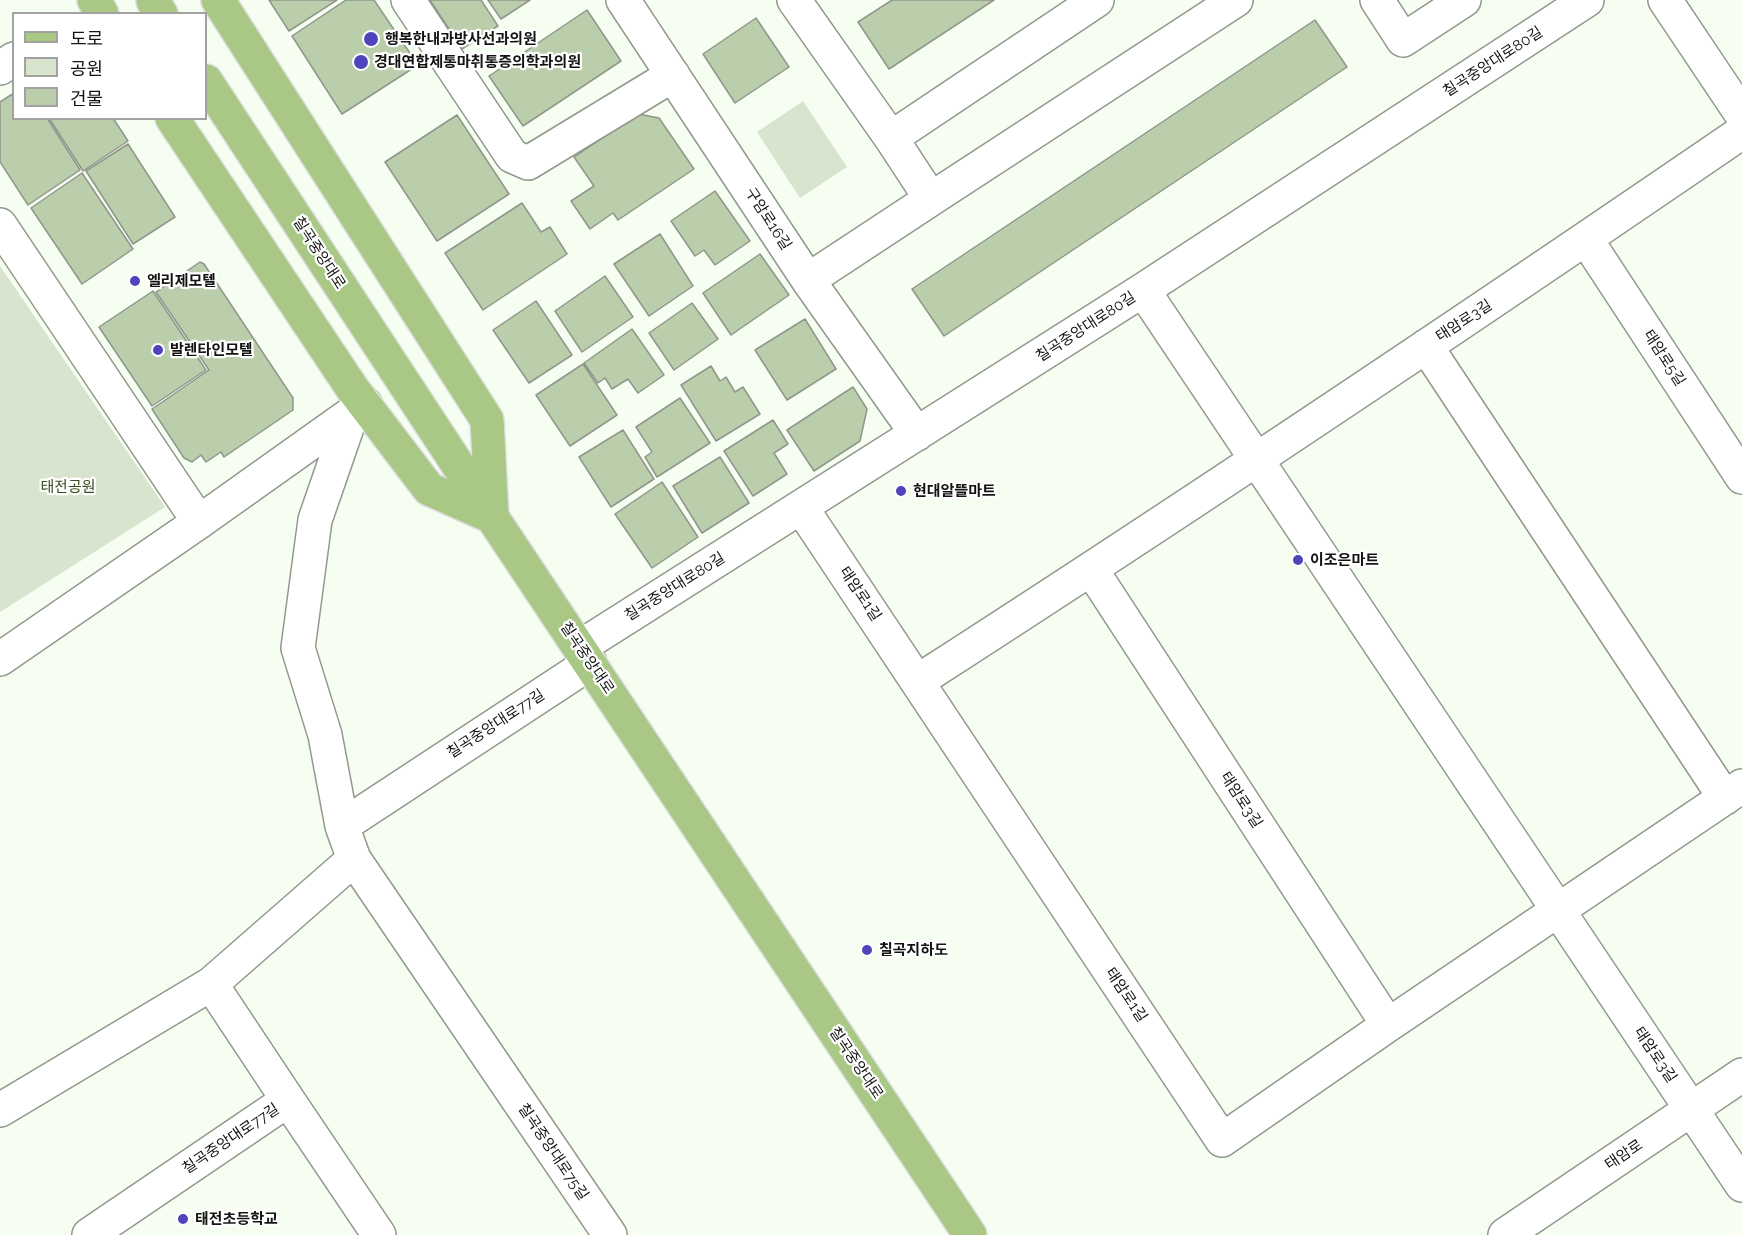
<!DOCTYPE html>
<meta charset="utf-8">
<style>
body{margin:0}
#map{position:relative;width:1742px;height:1235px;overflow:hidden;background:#f6fdf1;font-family:Raleway,"Noto Sans KR",sans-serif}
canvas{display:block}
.legend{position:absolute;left:12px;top:12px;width:195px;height:108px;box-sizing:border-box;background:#fff;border:2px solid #a1a1a0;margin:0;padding:8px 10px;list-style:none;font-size:18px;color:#131511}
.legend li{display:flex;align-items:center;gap:12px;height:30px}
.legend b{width:30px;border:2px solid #a1a1a0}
</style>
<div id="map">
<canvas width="1742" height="1235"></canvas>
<ul class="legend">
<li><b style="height:8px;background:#a9c885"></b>도로</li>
<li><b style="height:16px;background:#d8e4ce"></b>공원</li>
<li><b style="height:16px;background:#bbceac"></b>건물</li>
</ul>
</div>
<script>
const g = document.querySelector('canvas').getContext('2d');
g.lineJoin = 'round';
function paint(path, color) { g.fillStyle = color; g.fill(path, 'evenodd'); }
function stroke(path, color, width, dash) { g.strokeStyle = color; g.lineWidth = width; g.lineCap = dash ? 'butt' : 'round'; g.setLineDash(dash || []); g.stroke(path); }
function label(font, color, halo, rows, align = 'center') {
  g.font = font + ' Raleway,"Noto Sans KR",sans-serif'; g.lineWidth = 4.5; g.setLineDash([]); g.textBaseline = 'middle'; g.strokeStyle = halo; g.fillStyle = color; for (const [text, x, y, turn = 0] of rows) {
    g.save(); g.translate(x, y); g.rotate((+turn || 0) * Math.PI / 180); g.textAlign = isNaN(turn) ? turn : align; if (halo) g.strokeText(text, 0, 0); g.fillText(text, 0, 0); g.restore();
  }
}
paint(new Path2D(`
 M803,101L847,167L800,198L757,132Z
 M0,266L165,507L0,612Z`), '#d8e4ce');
const building = new Path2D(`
 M269,0H337L289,31Z
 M346,0H374L418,65L342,114L292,36Z
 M430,0H481L498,26L462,49Z
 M488,0H530L501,19Z
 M892,0H994L889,69L858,22Z
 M587,10L621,61L523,126L489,76Z
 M756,18L789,67L735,103L703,54Z
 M1315,20L1347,67L944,336L912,289Z
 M14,93V118H47L80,170L28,205L0,162V102Z
 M638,114L659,118L694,169L618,220L613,213L590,229L571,201L594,186L574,157Z
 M457,115L509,194L437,241L385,162Z
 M49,118H113L128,141L83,171Z
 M128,144L175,217L133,244L86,171Z
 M82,173L133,249L82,284L31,208Z
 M715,191L750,241L715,265L704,250L695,256L671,221Z
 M522,203L541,232L550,227L567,254L483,310L445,253Z
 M660,234L693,286L649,316L614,264Z
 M760,254L789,295L731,335L703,293Z
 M200,262L204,264L293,398V410L224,457L221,452L206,462L201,455L192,462L184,458L152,409L209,370L156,292Z
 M605,276L633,317L582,352L555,311Z
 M153,291L206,370L152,406L99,327Z
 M536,301L572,355L529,383L493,330Z
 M692,303L718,339L674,370L649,333Z
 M805,319L836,369L787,400L755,350Z
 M632,329L664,375L638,393L628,379L612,389L605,378L598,383L584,363Z
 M583,364L617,415L570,446L536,395Z
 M711,366L720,381L726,377L735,392L743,387L760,414L716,441L681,385Z
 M853,387L867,409L860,441L814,471L787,430Z
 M680,398L710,443L657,477L645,457L652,452L636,427Z
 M773,420L788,444L774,453L787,474L753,496L724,451Z
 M623,430L654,479L611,507L579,457Z
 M720,457L749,503L702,533L673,486Z
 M662,482L698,537L652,568L615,514Z`);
paint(building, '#bbceac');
stroke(building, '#8f968b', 1.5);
const minor = new Path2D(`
 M408,0L512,156L528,163L673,75
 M623,0L808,280L917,434
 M794,0L891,138L931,199L1236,0
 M1377,0L1403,40L1464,0
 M1665,0L1742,115
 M0,68L14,59
 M891,138L1097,0
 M0,225L199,522
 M1586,239L1742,477
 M808,280L931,199
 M1143,290L1742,1185
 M1426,346L1725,798
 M801,507L1222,1140L1388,1025L1742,786
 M1091,569L1388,1025
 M580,647L1143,290L1587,0
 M0,659L199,522L365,404
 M918,681C1196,502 1470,318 1742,132
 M342,826L325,735L298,648L315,520L352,413
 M354,859L610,1235
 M211,984L288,1100L379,1235
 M0,1110L211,984L354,859L342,826L590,663
 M89,1235L288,1100
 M1505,1235L1742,1075`);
const major = new Path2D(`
 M94,0L102,14
 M153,1L161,14
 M206,81L492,517L970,1235
 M172,118L352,388L429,489L492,517L487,420L218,0`);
stroke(minor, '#91988d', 36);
stroke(major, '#dedede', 36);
stroke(minor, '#fff', 33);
stroke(major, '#a9c885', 33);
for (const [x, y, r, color] of [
 [371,39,8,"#4f44bb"],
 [361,62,8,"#4f44bb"],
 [135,281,6,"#4f44bb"],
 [158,350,6,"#4f44bb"],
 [901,491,6,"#4f44bb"],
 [1298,560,6,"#4f44bb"],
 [867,950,6,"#4f44bb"],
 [183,1219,6,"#4f44bb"]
]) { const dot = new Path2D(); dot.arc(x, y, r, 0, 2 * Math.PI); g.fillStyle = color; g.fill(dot); stroke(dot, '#fff', 2); }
label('bold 15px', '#131511', '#fff', [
 ["행복한내과방사선과의원",385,39],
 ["경대연합제통마취통증의학과의원",374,62],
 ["엘리제모텔",147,281],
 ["발렌타인모텔",170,350],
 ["현대알뜰마트",913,491],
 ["이조은마트",1310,560],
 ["칠곡지하도",879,950],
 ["태전초등학교",195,1219]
], 'left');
label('15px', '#131511', '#fff', [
 ["칠곡중앙대로80길",1493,62,-33],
 ["구암로16길",768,219,57],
 ["칠곡중앙대로",319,253,57],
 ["태암로3길",1464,321,-33],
 ["칠곡중앙대로80길",1086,327,-33],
 ["태암로5길",1664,358,57],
 ["칠곡중앙대로80길",675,587,-32],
 ["태암로1길",860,594,56],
 ["칠곡중앙대로",587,658,56],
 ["칠곡중앙대로77길",496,724,-33],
 ["태암로3길",1241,800,57],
 ["태암로1길",1126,995,56],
 ["태암로3길",1655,1055,56],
 ["칠곡중앙대로",856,1063,56],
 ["칠곡중앙대로77길",231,1139,-34],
 ["칠곡중앙대로75길",553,1152,56],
 ["태암로",1624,1155,-34]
]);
label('15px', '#364f1d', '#fff', [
 ["태전공원",68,487]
]);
</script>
